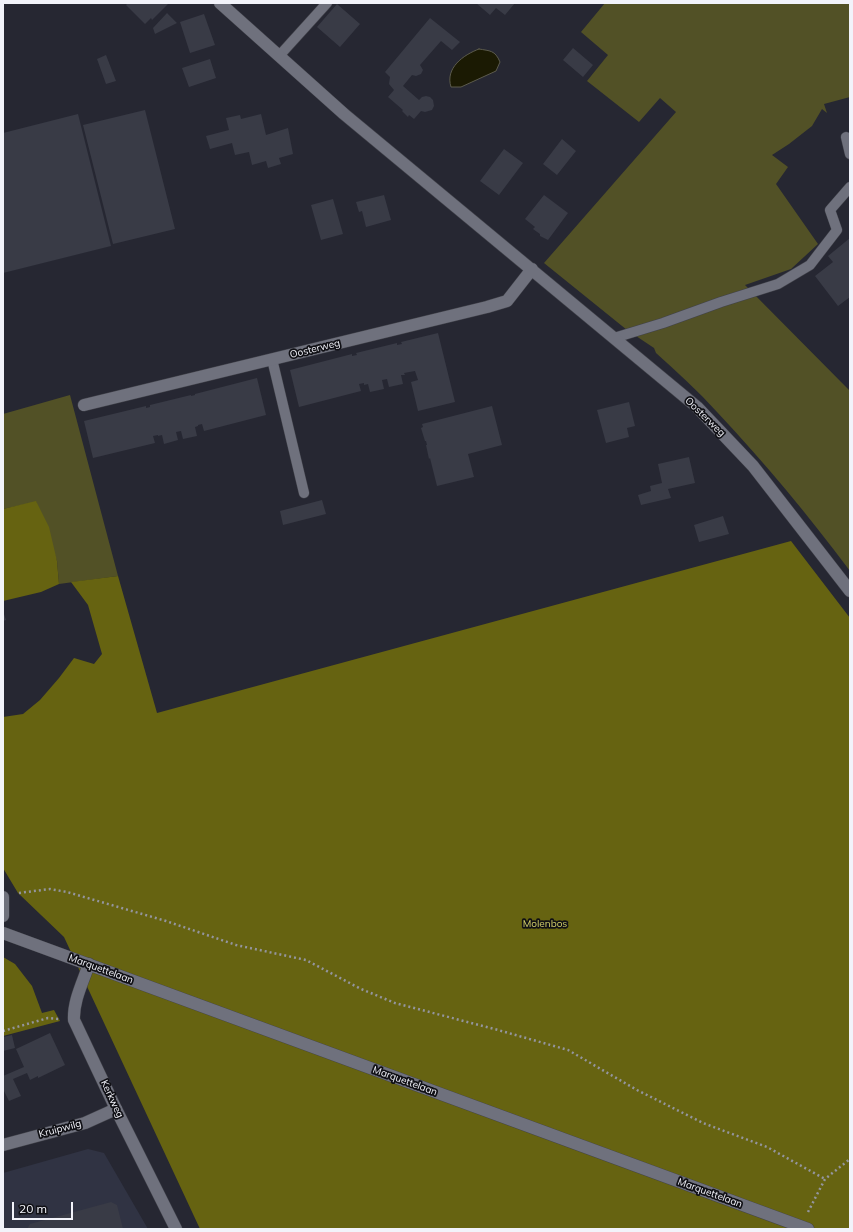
<!DOCTYPE html>
<style>
body{margin:0}
#map{position:relative;width:853px;height:1232px;overflow:hidden;background:#262732;font-family:Mulish,sans-serif}
canvas{display:block}
.frame{position:absolute;inset:0;border:4px solid #f2f3fa;pointer-events:none}
.scale{position:absolute;left:12px;top:1202px;width:61px;height:18px;box-sizing:border-box;border:2px solid #f2f3fa;border-top:0;padding-left:5px;font-size:12px;line-height:14px;white-space:nowrap;color:#f2f3fa;-webkit-text-stroke:3px #101015;paint-order:stroke}
</style>
<div id="map">
<canvas width="853" height="1232"></canvas>
<div class="frame"></div>
<div class="scale">20 m</div>
</div>
<script>
const g = document.querySelector('canvas').getContext('2d');
g.lineJoin = 'round';
function paint(path, color) { g.fillStyle = color; g.fill(path, 'evenodd'); }
function stroke(path, color, width, dash) { g.strokeStyle = color; g.lineWidth = width; g.lineCap = dash ? 'butt' : 'round'; g.setLineDash(dash || []); g.stroke(path); }
function label(font, color, halo, rows, align = 'center') {
  g.font = font + ' Mulish,sans-serif'; g.lineWidth = 3.5; g.setLineDash([]); g.textBaseline = 'middle'; g.strokeStyle = halo; g.fillStyle = color; for (const [text, x, y, turn = 0] of rows) {
    g.save(); g.translate(x, y); g.rotate((+turn || 0) * Math.PI / 180); g.textAlign = isNaN(turn) ? turn : align; if (halo) g.strokeText(text, 0, 0); g.fillText(text, 0, 0); g.restore();
  }
}
paint(new Path2D(`
 M88,1149L104,1153L148,1229H3V1173Z`), '#303343');
paint(new Path2D(`
 M605,3H850V97L824,104L827,113L822,109L812,126L789,144L772,155L788,167L776,184L818,244L791,269L745,285L850,391V571C809,516 765,463 717,412C698,391 677,372 656,353L654,348L627,330L544,263L676,112L660,98L639,122L587,81L608,55L581,32Z
 M70,395L118,576L59,584L57,561L36,502L3,509V414Z`), '#525126');
paint(new Path2D(`
 M36,501L49,527L57,561L59,584L41,592L3,601V509Z
 M791,541L850,618V1229H200L64,937L18,893L3,868V717L23,714L40,700L59,678L74,658L94,664L102,654L88,605L71,582L118,576L157,713Z
 M3,957L15,964L32,986L42,1013L54,1010L60,1021L3,1036Z`), '#666311');
const water = new Path2D(`
 M479,49C490,51 495,50 500,62L496,71L461,87H451C445,68 463,55 479,49Z`);
paint(water, '#1b1a03');
stroke(water, '#5c5b4d', 1);
paint(new Path2D(`
 M128,3H167L168,4L152,20L151,18L145,24L126,5Z
 M476,3H515L505,15L496,8L490,15Z
 M337,4L360,24L340,47L317,27Z
 M167,13L177,23L155,34L153,28Z
 M204,14L215,45L190,53L180,22Z
 M430,18L460,42L452,50L441,41L420,65L423,70L421,74L416,76L412,75L403,86L419,100L422,97L426,96L430,97L433,100L434,106L432,110L425,112L421,111L414,119L409,115L408,117L402,111L403,110L388,97L394,90L389,84L390,77L385,72Z
 M573,48L593,65L583,77L563,60Z
 M106,55L116,81L106,84L97,59Z
 M210,59L216,78L189,87L182,68Z
 M145,110L175,229L113,244L83,125Z
 M78,114L111,246L3,273V133Z
 M261,114L266,135L288,128L293,154L279,158L281,164L268,168L266,161L252,165L249,152L235,155L232,143L210,149L206,136L229,130L226,118L240,115L241,119Z
 M562,139L576,151L557,175L543,164Z
 M504,149L523,163L499,195L480,181Z
 M384,195L391,220L366,227L362,211L359,212L356,202Z
 M544,195L568,213L548,240L540,236V234L533,229L535,227L525,219Z
 M333,199L343,234L321,240L311,205Z
 M850,238V297L838,306L815,276L833,262L828,256Z
 M438,333L455,402L418,411L411,382L418,380L415,371L404,373L405,375H401L403,384L389,387L387,379L382,380L384,389L370,392L368,384L364,385V383L359,384L361,391L299,407L290,370L352,354V356L357,355L356,353L397,343V345L402,344L401,342Z
 M257,378L266,415L204,431L202,424L198,425V426L195,427L197,436L183,439L181,431L176,432L178,440L164,444L162,435L158,436V435L153,436L155,443L93,458L84,421L146,406V408L150,407V405L191,395V396L195,395V394Z
 M629,402L635,426L627,428L629,437L606,443L597,410Z
 M492,406L502,445L468,454L474,477L437,486L430,458L429,459L426,445H427L426,441H425L421,428L423,427L422,424Z
 M689,457L695,483L668,489L671,498L641,505L638,495L651,491L650,486L662,483L658,464Z
 M322,500L326,514L283,525L280,511Z
 M723,516L729,534L699,542L694,525Z
 M3,611L6,620L3,621Z
 M50,1033L65,1065L38,1078V1076L30,1080L27,1073L13,1079L21,1096L9,1101L3,1089V1076L24,1067L16,1049Z
 M12,1035L15,1048L3,1051V1037Z
 M111,1202L117,1205L123,1229H27L30,1224Z`), '#393b46');
const lane = new Path2D(`
 M279,56L327,3
 M846,137L850,154
 M614,338L663,323L721,302L778,284L810,265L837,230L830,210L850,187
 M272,359L304,493`);
const street = new Path2D(`
 M220,3L344,114L697,407L753,466L850,591
 M84,405L487,307L507,301L532,269
 M3,897V916
 M3,1145L85,1123L116,1109`);
const secondary = new Path2D(`
 M3,933L808,1229
 M89,964C83,982 73,1001 74,1020L116,1109L176,1229`);
stroke(lane, '#41424a', 11);
stroke(street, '#41424a', 13);
stroke(secondary, '#41424a', 13);
stroke(new Path2D(`
 M19,893L50,889L67,892L166,921L236,945L306,960L361,989L395,1003L498,1030L568,1050L637,1090L703,1123L767,1147L825,1179
 M3,1031L48,1018L59,1019
 M808,1212L825,1179L850,1159`), '#94959e', 2.5, [2, 3]);
stroke(lane, '#6f717d', 10);
stroke(street, '#6f717d', 12);
stroke(secondary, '#6f717d', 12);
label('10px', '#f2f3fa', '#101015', [
 ["Oosterweg",315,349,-14],
 ["Oosterweg",705,417,44],
 ["Marquettelaan",101,969,20],
 ["Marquettelaan",405,1081,20],
 ["Kerkweg",112,1099,65],
 ["Kruipwilg",60,1129,-15],
 ["Marquettelaan",710,1193,20]
]);
label('10px', '#d6d36a', '#101015', [
 ["Molenbos",545,924]
]);
</script>
